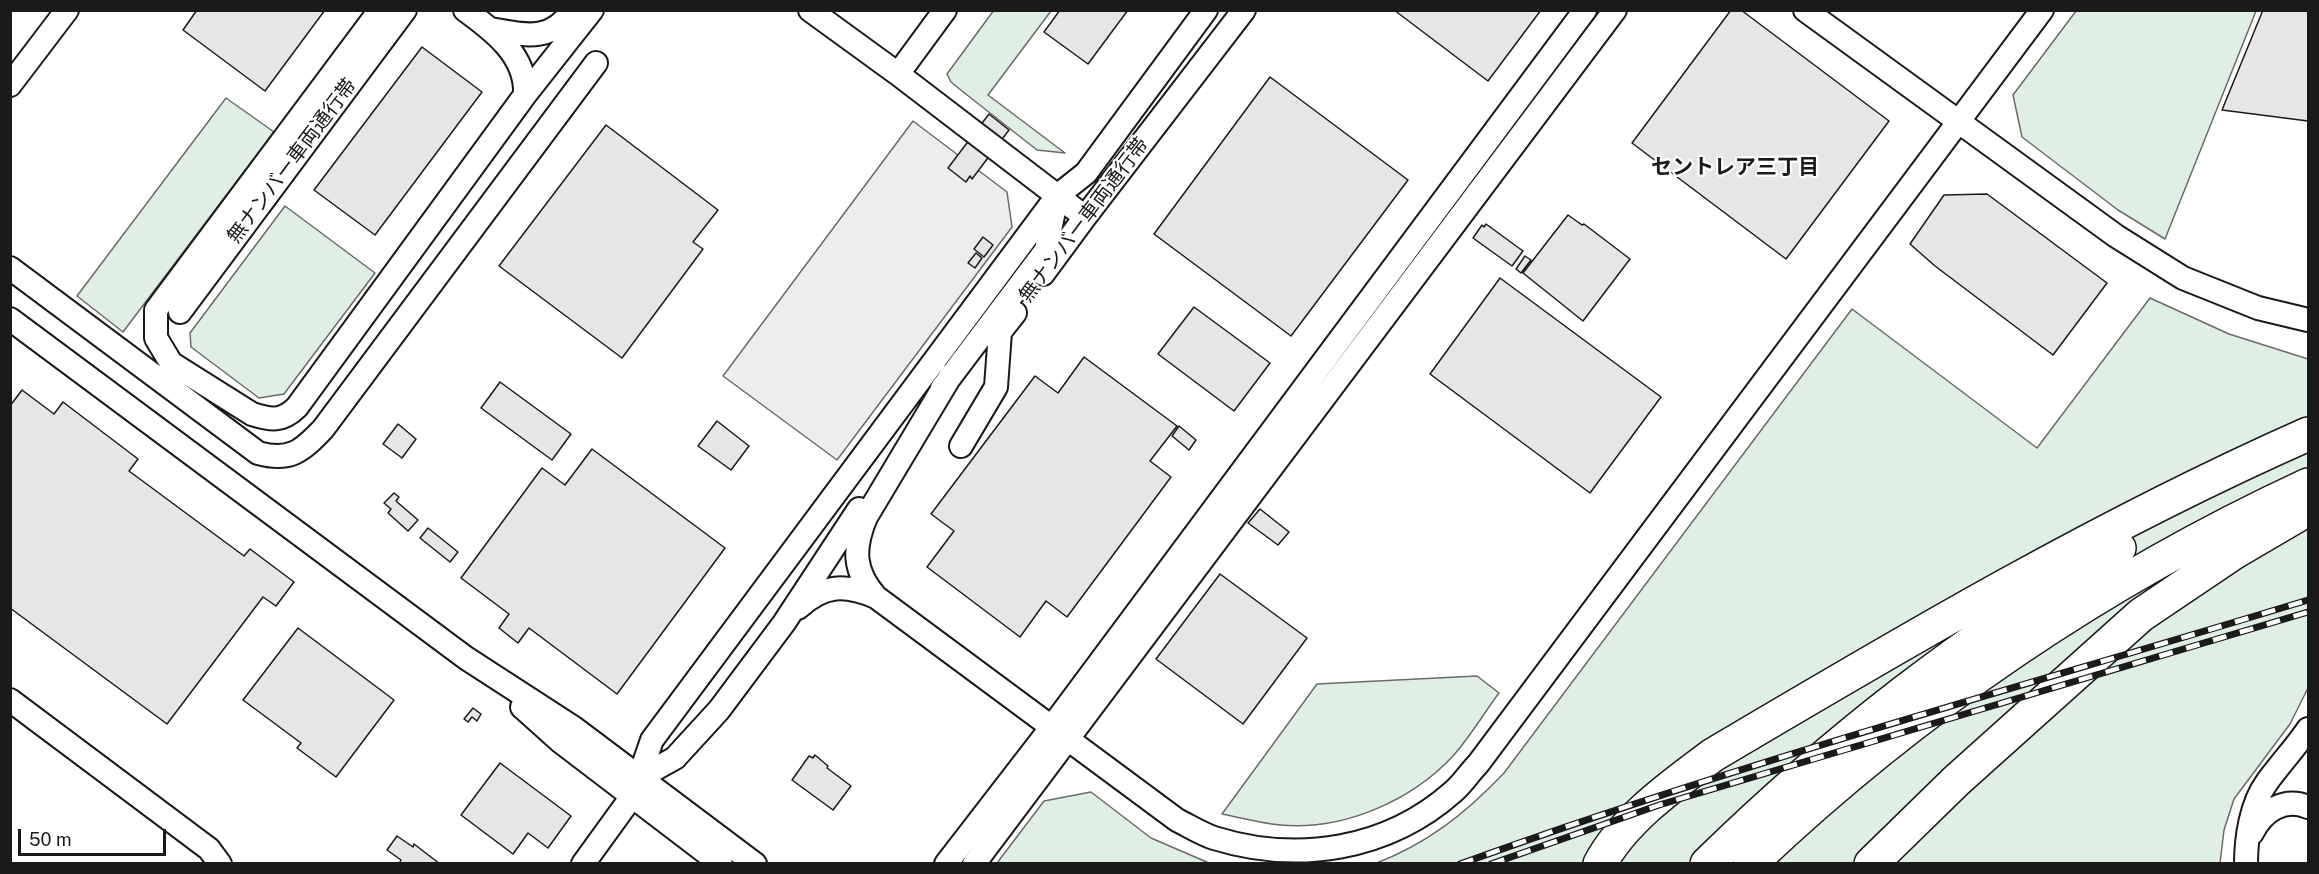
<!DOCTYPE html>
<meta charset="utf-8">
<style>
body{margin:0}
#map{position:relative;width:2319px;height:874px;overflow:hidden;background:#fff;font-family:"Public Sans",sans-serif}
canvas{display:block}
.frame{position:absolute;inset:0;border:12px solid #1a1a1a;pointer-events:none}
.scale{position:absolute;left:18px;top:829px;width:148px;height:27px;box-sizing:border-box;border:3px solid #1a1a1a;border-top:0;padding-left:8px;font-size:18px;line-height:21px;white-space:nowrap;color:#1a1a1a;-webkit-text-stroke:4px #fff;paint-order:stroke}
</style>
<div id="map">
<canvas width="2319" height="874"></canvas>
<div class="frame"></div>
<div class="scale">50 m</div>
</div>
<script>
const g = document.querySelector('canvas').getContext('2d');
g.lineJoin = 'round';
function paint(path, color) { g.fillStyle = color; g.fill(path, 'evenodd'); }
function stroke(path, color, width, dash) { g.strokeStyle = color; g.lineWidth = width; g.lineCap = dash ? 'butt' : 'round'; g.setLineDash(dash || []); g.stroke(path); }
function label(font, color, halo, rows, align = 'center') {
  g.font = font + ' "Public Sans","Noto Sans JP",sans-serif'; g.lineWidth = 4.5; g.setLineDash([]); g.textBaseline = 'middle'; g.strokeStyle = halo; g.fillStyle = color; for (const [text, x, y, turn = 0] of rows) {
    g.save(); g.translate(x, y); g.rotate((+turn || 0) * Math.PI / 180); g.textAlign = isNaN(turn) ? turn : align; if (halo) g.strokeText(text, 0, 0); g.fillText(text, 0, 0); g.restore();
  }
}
const green = new Path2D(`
 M994,10L1051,11L988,95L1065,153L1037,150L962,91L951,82L947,74Z
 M2076,11H2256L2165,239L2118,210L2022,137L2013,95Z
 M226,98L274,132L123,332L77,296Z
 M285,206L375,273L284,394L259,398L191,347L190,333Z
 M2150,298L2229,334L2308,359V688L2290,724L2234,799L2224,830L2220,863L1374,864C1427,844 1465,814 1504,773L1852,309L2037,448Z
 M1477,676L1499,693C1484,713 1470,737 1453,756C1411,801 1343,831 1280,825C1261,823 1241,818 1222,814L1317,684Z
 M1091,792L1151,838L1209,863H997L1044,801Z`);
paint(green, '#e0efe3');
stroke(green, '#6a6a6a', 1.5);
const parking = new Path2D(`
 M913,121L1007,192L1012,227L837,460L723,376Z`);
paint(parking, '#ededed');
stroke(parking, '#6a6a6a', 1.5);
const building = new Path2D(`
 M197,10H325L265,91L183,30Z
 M1060,10H1128L1088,64L1044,32Z
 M1394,10H1541L1488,81Z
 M1731,10H1741L1889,121L1786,259L1632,143Z
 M2263,10H2308V121L2222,110Z
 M422,47L482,92L375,235L314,190Z
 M1270,77L1408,180L1291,336L1154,234Z
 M989,114L1009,130L972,179L970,176L966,182L948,168Z
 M606,125L718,210L693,242L703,249L622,358L499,266Z
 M1987,194L2107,283L2053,355L1935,266L1910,244L1944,195Z
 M1568,215L1582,225L1584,224L1630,259L1583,321L1523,273Z
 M1486,224L1523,251L1512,266L1473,238L1482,225L1484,227Z
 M983,237L993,245L984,257L974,249Z
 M976,253L982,258L975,268L968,263Z
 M1525,256L1531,260L1521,273L1516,269Z
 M1500,278L1661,397L1590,493L1430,374Z
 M1194,307L1270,363L1234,411L1158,354Z
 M1084,357L1177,426L1150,461L1171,477L1067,617L1046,601L1020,637L927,567L954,531L931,514L1035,376L1058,393Z
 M500,382L571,434L552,460L481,408Z
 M22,390L54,414L63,402L138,459L129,471L244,556L250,549L294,582L276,606L263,597L167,724L10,608V406Z
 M717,421L749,446L731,470L698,446Z
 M398,424L416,439L402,458L383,444Z
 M1179,426L1196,440L1189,450L1172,436Z
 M592,449L725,548L617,694L529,628L518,643L499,628L509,614L461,578L542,468L565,485Z
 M394,493L399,497L396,501L418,520L408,531L388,513L391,509L384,503Z
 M1260,509L1289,532L1278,545L1248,523Z
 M428,528L458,552L450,562L420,538Z
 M1220,574L1307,638L1243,724L1156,659Z
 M298,628L394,700L336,777L297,748L301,743L243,700Z
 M473,708L481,714L477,721L472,717L468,722L464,719Z
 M815,755L828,766L827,768L851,786L833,810L792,780L809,756L813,758Z
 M500,763L571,816L548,848L528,833L513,854L461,815Z
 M397,836L413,847L414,844L440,864H399L401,860L387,850Z`);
paint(building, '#e6e6e6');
stroke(building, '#1a1a1a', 1.5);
const minor = new Path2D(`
 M380,10L156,310V338L171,363L252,414C271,420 282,422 297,407L525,95C527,56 494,31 465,10
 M810,10L898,74L945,10
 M1805,10L2116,236L2183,278L2258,308L2308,320
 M491,29C525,35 550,43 573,10
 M898,74L1085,217
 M10,85L67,10
 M525,95L592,10
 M10,268L258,453C290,462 302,451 323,429L596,63
 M1043,274L1085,217L1244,10
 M180,312L405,10
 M10,319L466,658L574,728L755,864
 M951,375L866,517C853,548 853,571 876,597L1177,820C1189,826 1202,834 1214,838C1298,864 1388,850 1454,791C1463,783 1470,772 1478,764L2042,10
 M942,388L1046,250L1056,201
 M961,446L996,387L1000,332L1015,313
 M798,608C824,584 845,584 876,597
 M10,700L209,849L220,864
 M522,707L561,742L721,864
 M641,777L675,758L719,710L784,623L859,509
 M2252,833C2263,811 2284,797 2308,807
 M583,864L633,795L652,740L1057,196L1086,173L1206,10
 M946,864L1051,728L1585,10
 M974,864L1615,10
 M2246,864C2246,837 2251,804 2267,782C2280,764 2296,747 2308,729`);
const highway = new Path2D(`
 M1600,864C1623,820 1674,784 1713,755C1907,640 2102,525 2308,434
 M1707,864C1834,740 1966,637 2119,548
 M1750,864C1915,707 2103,580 2308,485
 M1871,864L1956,781L2141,615L2233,553L2308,509`);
stroke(minor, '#1a1a1a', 26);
stroke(highway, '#1a1a1a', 36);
stroke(minor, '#fff', 22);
stroke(highway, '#fff', 33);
const rail = new Path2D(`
 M1460,864C1739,763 2025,686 2308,600
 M1491,864L1659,805L2308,612`);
stroke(rail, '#1a1a1a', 7);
stroke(rail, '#fff', 4.5, [14]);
label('20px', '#1a1a1a', '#fff', [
 ["無ナンバー車両通行帯",292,161,-53],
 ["無ナンバー車両通行帯",1084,220,-53]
]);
label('bold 21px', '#1a1a1a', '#fff', [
 ["セントレア三丁目",1735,168]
]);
</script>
